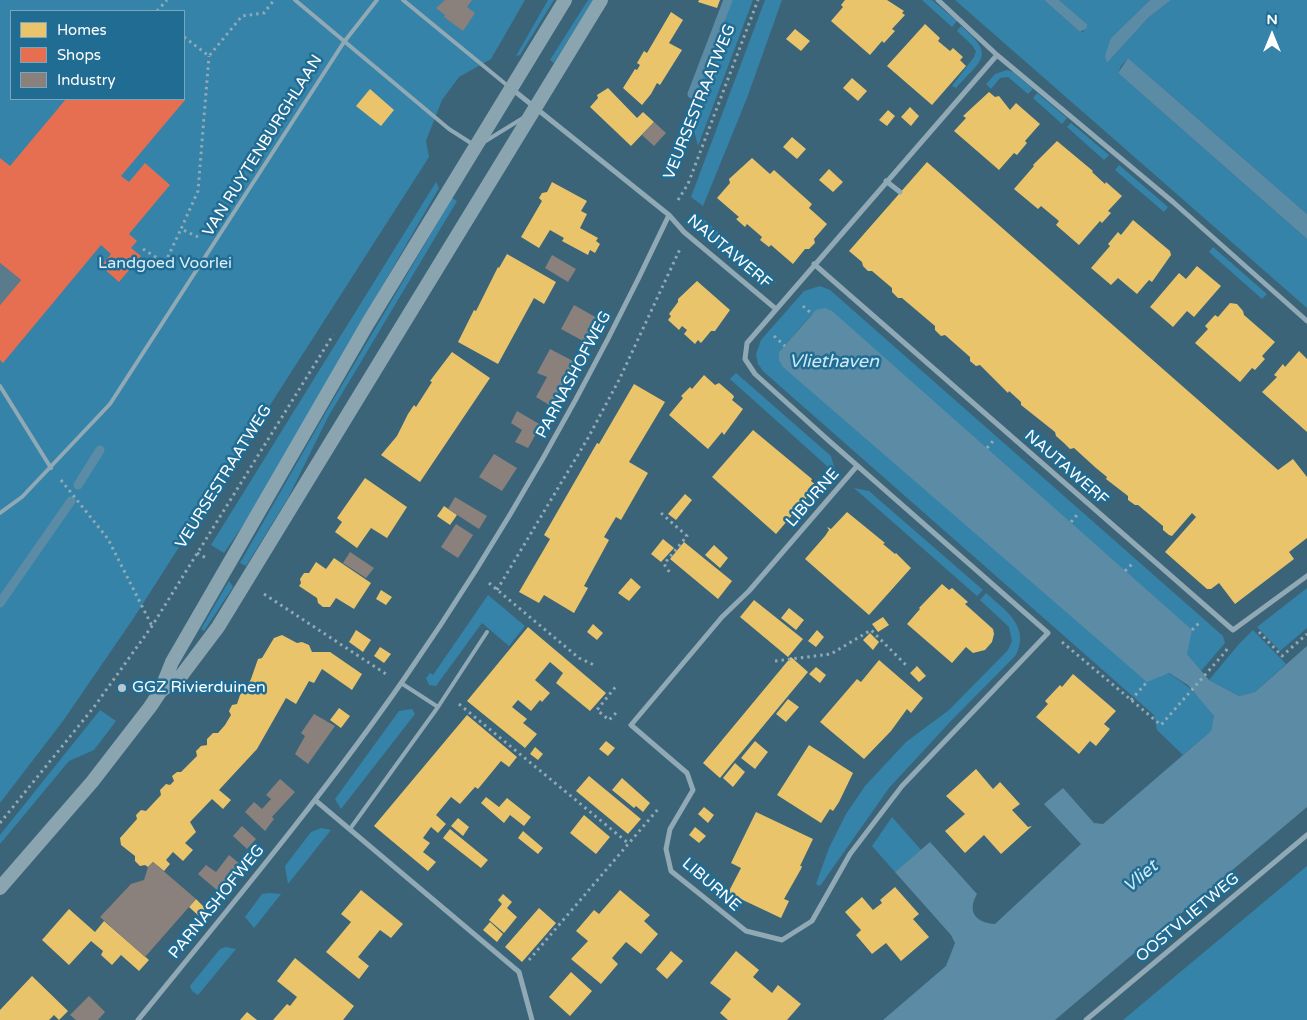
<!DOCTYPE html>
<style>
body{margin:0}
#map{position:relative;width:1307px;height:1020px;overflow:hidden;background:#3b6479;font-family:"Varela Round",sans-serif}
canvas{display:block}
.legend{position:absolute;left:10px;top:10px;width:175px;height:90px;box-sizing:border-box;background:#216c93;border:1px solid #7aa7be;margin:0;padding:6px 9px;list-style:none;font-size:15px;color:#fff}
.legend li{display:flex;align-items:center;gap:10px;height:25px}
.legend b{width:25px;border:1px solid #7aa7be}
.north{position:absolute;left:1247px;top:10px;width:50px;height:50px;-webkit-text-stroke:4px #216c93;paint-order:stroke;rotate:0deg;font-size:14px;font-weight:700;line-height:20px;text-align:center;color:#fff}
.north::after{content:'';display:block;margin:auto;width:18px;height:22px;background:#fff;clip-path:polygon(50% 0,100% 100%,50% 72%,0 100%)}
</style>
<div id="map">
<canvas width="1307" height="1020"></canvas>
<ul class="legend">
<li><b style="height:14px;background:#e9c46a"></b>Homes</li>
<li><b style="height:14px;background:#e76f51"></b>Shops</li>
<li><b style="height:14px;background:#8a817c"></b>Industry</li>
</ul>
<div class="north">N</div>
</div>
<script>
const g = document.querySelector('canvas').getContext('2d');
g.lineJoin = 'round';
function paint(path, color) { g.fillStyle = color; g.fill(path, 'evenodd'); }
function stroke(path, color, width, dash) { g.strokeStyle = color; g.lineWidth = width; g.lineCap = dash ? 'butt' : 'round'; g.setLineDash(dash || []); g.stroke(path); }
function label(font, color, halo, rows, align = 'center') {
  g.font = font + ' "Varela Round",sans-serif'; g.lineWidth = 5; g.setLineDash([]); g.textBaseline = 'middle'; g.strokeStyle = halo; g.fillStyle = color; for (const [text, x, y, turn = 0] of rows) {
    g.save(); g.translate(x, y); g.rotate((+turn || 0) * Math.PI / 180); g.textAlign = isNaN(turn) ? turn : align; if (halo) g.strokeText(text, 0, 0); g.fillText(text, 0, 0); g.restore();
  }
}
paint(new Path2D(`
 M0,0H525L491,59L459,77L442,100L426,141L429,157L133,619L63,721L0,803ZM11,11H184V99H11Z
 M548,0H554L520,55L516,56Z
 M588,0H593L554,63L550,60Z
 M732,0H753L698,146L693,127L685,119Z
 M765,0H782L747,98L703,206L691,197Z
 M922,0H932L957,21L952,27Z
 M955,0H1044L1080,32H1083L1087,24L1059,0H1150L1111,38L1107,63L1148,18L1171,0H1307V214L1128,58L1121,66L1118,73L1307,239V308Z
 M961,26C996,56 982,59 956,88L952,86L974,57L976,51L972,45L957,31Z
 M1007,70L1013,72L1033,89L1028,94L1008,77L1000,78L991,89L986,84L995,74Z
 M1037,93L1067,118L1062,124L1033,98Z
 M1071,123L1109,155L1104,160L1067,127Z
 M1119,165L1168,207L1164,212L1115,170Z
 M436,182L439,188L248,518L224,553L211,545Z
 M452,198L457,201L328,417L288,498L246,566L240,563L326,412Z
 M702,218L777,283L758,278L694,227Z
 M1213,247L1267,294L1262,299L1209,252Z
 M820,286L830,290L1223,636L1225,643L1201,671L1187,654L812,314L779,352L1168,673C1188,685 1201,697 1214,716L1211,731L1183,755L1157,730L1154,715L764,372L758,364L756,354L761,340L804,291Z
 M736,373L831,456L835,470L831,479L827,466L730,379Z
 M854,488L869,491L983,590L977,596Z
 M229,581L233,587L204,631L201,629Z
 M1307,588V628L1280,651L1257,627Z
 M986,593C1006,611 1030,626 1016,655L949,723L889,788L820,886L816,884L829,848L846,814L865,786L906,742L949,710L1008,650L1012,641L1009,627L980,600Z
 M488,595L525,626L509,646L482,623L436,686L429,685L426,678L430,673L433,675Z
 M1253,630L1286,664L1255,692L1239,696L1209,680L1239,644Z
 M412,709L415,714L341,809L335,799L399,711Z
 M100,710L116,721L94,750L69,761L0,844V835Z
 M892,817L921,850L895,872L872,846Z
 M321,828L331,830L288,884L285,866L311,832Z
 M1307,866V1020H1123Z
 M269,893L281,894L254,928L245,917L262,894Z
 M226,947L236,949L198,995L192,991L190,986L220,949Z`), '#3583a9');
paint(new Path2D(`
 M1044,0H1059L1087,24V28L1080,32Z
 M1150,0H1171L1148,18L1107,63L1105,56L1111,38Z
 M1128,58L1307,214V239L1118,73Z
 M825,308L832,311L1192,630L1187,654L1209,680L1239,696L1255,692L1307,646V807L1055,1020H883L946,966L955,943L951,935L895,872L930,842L977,894C967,911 975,923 995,924L1081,844L1044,804L1063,788L1094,823L1103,824L1211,731L1214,716L1188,685L1169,673L1147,682L783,367L779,360V352L816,310Z`), '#5c8ca5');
paint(new Path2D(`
 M699,0H720L717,8L698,2Z
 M845,0H887L904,11L902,13L905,15L892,29L895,31L884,43L882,41L870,55L831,21L843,7L841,5Z
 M671,12L683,20L669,43L682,50L660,85L657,83L651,94L642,105L623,88L635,69L637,70L640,65L637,63L644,51L647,53Z
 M925,24L940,38L938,41L950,51L953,48L963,57L960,60L966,66L932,105L887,66Z
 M795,29L810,41L801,51L786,39Z
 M852,78L867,91L858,101L843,88Z
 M608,88L637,118L643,112L654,122L631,146L590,107L598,98L597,95Z
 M370,89L394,110L381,126L356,106Z
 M989,92L995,97L999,96L1010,110L1016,103L1040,124L1025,141L1027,143L1017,155L1014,153L999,170L954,131L966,118L963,116Z
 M910,107L919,116L911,126L901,117Z
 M888,110L895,116L887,126L879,120Z
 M792,137L806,149L797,159L783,147Z
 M1057,141L1093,171L1092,172L1105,184L1106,182L1122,196L1108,211L1111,213L1102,223L1100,221L1079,245L1056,225L1059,221L1041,206L1038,209L1014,189L1034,166L1033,165Z
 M752,158L770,174L774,170L812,204L809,208L827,224L814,239L815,243L809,249H805L793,264L771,245L769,247L760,240L762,237L747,224L745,227L736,219L739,217L717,198L730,183L729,179Z
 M927,162L1278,470L1293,459L1307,477V538L1289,552L1294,559L1235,604L1219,583L1211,589H1207L1165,552L1196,517L1192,513L1172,536L1169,535L1163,530V526L1138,505H1135L1128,500V496L1106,479L1107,477L1096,468L1074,448L1070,449L1064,443L1056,436L1055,432L1021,405V402L1009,391L1008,393L980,365L976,366L970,361V357L945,335L941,336L935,330V326L902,298H898L892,292V288L872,271H868L863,266L862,262L849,251Z
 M829,169L843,182L833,192L819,180Z
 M552,182L587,201L581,211L587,214L580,228L598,238L596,241L600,244L595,253L590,250L588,255L562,241L564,238L550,230L539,248L521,237L542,201L539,198L542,193L547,192Z
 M1133,220L1170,251L1171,255L1152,282L1149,280L1137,294L1118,278L1111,285L1091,268L1110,246L1108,244L1118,232L1121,235Z
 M507,254L556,282L544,304L534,298L498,364L458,342L474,310L476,311L498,267L499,268Z
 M1197,266L1221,286L1194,317L1187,311L1173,327L1150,307L1179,273L1186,279Z
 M697,281L730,310L715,331H711L701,343L698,340L695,344L684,334L687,330L682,326L679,330L668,320L671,316L669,314L678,302V299Z
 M1230,303L1237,304L1243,311L1244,315L1275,342L1262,356L1265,359L1255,370L1252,368L1240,382L1195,343L1208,329L1205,326L1215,315L1218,317Z
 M1299,351L1307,359V432L1262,392L1277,377L1274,375L1283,364L1285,367Z
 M452,352L490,378L420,482L381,455L397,436L408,414L414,405L416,407L432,382L430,381L436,373Z
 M704,375L715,385L719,383L733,395L734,397L732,400L743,409L724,435L722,432L708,449L669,415L683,398L681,396L690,387L692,389Z
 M634,384L665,402L629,462L648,473L621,520L616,517L604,537L609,540L584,586L588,588L574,613L544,595L539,603L519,592L550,539L544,535L597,443L599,444Z
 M753,430L812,479L811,481L817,486L776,534L712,477Z
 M365,478L407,507L387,538L371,528L357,548L335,532L342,522L337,518Z
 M685,494L692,500L676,520L668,514Z
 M444,506L457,515L450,525L437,516Z
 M847,512L885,543L883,544L895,554L896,553L911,568L869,615L805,559L825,536L829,530L827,527L831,529Z
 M663,539L674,548L661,562L651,554Z
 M684,542L732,581L718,599L670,559Z
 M714,545L728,558L720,568L705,555Z
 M334,558L371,583L354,609L336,598L330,607H323L318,603L317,598L299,586L301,583L300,579L304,573H309L316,562L326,569Z
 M631,578L641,587L629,601L618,593Z
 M942,584L949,590L952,588L968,602L965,604L993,629L994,634L992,642L985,650L973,653L966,647L952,663L907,624L920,609L919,608Z
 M381,590L392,597L386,605L376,599Z
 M754,600L803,639L788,657L740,617Z
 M789,608L804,620L796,630L781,618Z
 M883,617L889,625L878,632L872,624Z
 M593,624L603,633L597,640L587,632Z
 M528,627L606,693L590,711L556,683L563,673L550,662L535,680L550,693L542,702L540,700L531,711L518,700L512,707L527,719L523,723L537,734L525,748L467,701Z
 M356,630L371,640L363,652L349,642Z
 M817,630L824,637L816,647L808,641Z
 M870,633L879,642L873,650L863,640Z
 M282,635L297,643L302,642L309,645L312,652H330L362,674L352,690L322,669L314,683L309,681L296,704L286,698L257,749L219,790L231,800L223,809L212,799L190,822L196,832L185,843L193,850L183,861L173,852L166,860L170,864L164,871L153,862L148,867L145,865L140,866L135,861V856L121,845L120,838L137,819L136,815L141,810L146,811L161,795L160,790L166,784L170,785L174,781L172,776L177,772H181L197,756L196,751L201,746L207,745V739L213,733H218L225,725L231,715L229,711L232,705L237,704L242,689L246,688L251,679L258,659L262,658L274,638Z
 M380,647L391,654L384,663L374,656Z
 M791,657L808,672L720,778L703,763Z
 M879,660L923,698L911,713L907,709L891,731L864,759L820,722L857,679L861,682Z
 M917,666L926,676L919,682L910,673Z
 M816,667L826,675L820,683L809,674Z
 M1073,674L1116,711L1104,724L1110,729L1096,746L1090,741L1079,754L1036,717L1048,704L1045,701L1060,685L1062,687Z
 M788,699L799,707L786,722L776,714Z
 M339,708L350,716L341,728L330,720Z
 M467,715L517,757L509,767L501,761L478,789L475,787L460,804L451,797L436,815L446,824L438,833L431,827L423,838L430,843L423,852L436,862L428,871L374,826Z
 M606,741L615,748L608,756L599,749Z
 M755,741L768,752L755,769L741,758Z
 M809,745L853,773L839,802L833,811L830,809L821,823L777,795Z
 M535,747L543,754L538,760L530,754Z
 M735,763L745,772L733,787L723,778Z
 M976,769L993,789L1000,782L1020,804L1012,810L1028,827L1032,826L1001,854L984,835L965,853L945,831L965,814L946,796Z
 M589,776L641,819L628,834L576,791Z
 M622,778L650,803L643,812L636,806L634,808L612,790Z
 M486,797L499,807L507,798L531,817L524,826L510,815L504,823L481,803Z
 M704,807L714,815L708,823L698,814Z
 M756,812L813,839L800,866H802L801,869L784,899L789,901L781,918L728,893L741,868L731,863Z
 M584,815L610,837L596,854L570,833Z
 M458,818L469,827L463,836L451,826Z
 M695,827L706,836L699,843L689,835Z
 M450,829L488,860L481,868L443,838Z
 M523,831L543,848L538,854L518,838Z
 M895,887L919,914L913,919L929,937L901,961L886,943L872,954L856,935L861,930L845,912L862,897L873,910L882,903L880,900Z
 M361,890L403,924L391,938L380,930L358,957L369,966L359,979L326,952L351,922L341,914Z
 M620,890L650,915L644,921L658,934L641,954L626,942L612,958L618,964L601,984L571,959L588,941L576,931L594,910L599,914Z
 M503,894L512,902L507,908L517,917L504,933L489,920L502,904L498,900Z
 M196,899L206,909L200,917L189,907Z
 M539,908L556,923L522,962L505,947Z
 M69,909L95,932L104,921L149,960L139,971L121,955L112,965L101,955L103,951L91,941L69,965L42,940Z
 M490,922L503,934L497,942L483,930Z
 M671,951L683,961L667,979L656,969Z
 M736,951L759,970L753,977L772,993L778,985L801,1004L787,1020H728L720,1013L731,999L710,983Z
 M295,958L354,1006L343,1020H273L287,1004L290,1006L297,997L277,981Z
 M571,972L592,991L570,1016L549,997Z
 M32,976L68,1011L59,1020L54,1015L49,1020H0V1010Z
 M247,1012L257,1020H240Z`), '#e9c46a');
paint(new Path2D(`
 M66,99H183L185,100L121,176L129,182L145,163L170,185L129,234L137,241L131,248L141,256L119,282L101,266L111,254L101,245L3,363L0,360V305L21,280L0,263V158L10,166Z`), '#e76f51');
paint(new Path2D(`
 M445,0H472L467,7L475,13L463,31L444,17L445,15L436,8Z
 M654,122L666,133L654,146L642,135Z
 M552,255L576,269L568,282L545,268Z
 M574,305L597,318L585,342L561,329Z
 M550,349L575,362L551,406L536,397L547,377L537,373Z
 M517,411L541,425L528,448L515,442L522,430L511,423Z
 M494,454L517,468L502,491L479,477Z
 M455,497L487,516L479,529L448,509Z
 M456,524L473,535L458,558L441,547Z
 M350,552L374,568L366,578L343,563Z
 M314,714L335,726L308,764L295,754L305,736L301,733Z
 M280,779L295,792L272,817L274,819L265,831L245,812L254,802L262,809L271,799L266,795Z
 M242,826L256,839L247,849L233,836Z
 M229,855L240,864L218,891L198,874L206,865L216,872Z
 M153,862L196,899L145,957L100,917L131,884L144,880L148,867Z
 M89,996L105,1012L98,1020H76L70,1015Z`), '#8a817c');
stroke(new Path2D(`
 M692,94L728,0
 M78,485L100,450
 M0,603L71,501`), '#5c8ca5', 9);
paint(new Path2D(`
 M0,263L21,280L0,305Z`), '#5a7b8b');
stroke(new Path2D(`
 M157,11L167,0
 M184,37L209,56L242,16L264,13L274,0
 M678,200L688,184L758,0
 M198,237L181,229L198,191L209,56
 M143,249L165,263L181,229
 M803,306L812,314
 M774,336L785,346
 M987,448L993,441
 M61,480L108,539L152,626
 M661,513L687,536L664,564L670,573
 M1071,522L1077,515
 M197,553L208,559
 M1125,571L1132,564
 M489,583L579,658L594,665
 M497,590L588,438L620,378L680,249
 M264,594L386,674
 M1192,630L1199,623
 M1259,632L1282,656L1307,634
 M1062,642L1161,725L1226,651L1228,645
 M775,661L831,654L871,630L907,666
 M1131,700L1147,682
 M459,704L628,843
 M616,713L609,720L597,710L617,685
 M0,823L94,707L152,626L333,335
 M529,960L659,808`), '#90a9b5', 3, [2.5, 4]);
stroke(new Path2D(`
 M295,0L449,129L474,145
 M403,0L508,86
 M484,142L523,118
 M0,386L51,468
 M0,513L22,497L110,404L344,42L377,0
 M401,683L438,707
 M350,829L438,707L487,632`), '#90a9b5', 4);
stroke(new Path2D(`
 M938,0L997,55
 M512,89L669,215L684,232L776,309
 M886,181L900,192
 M814,264L1233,630L1307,576
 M857,466L749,591L722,617L631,725L687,773L693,790L670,829L666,849L671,871L746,931L782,940L812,921L850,854L902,786L1048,633L828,440L755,374L745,359L747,343L997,55L1173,202L1307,321
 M315,800L519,972L532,1020
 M138,1020C229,908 322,797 404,679C506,532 593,377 669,215
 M1086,1020L1307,835`), '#90a9b5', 5);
stroke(new Path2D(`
 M161,691L181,676L218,627L601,0
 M0,888L92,782L150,707L160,692L172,662L368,323L565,0`), '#8ba5b0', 14);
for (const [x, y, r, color] of [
 [122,688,5,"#bac9d0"]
]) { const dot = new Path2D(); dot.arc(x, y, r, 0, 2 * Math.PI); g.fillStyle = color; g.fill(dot); stroke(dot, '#216c93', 2); }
label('16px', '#fff', '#216c93', [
 ["VEURSESTRAATWEG",700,102,-68],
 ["VAN RUYTENBURGHLAAN",263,146,-58],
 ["NAUTAWERF",729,252,40],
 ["PARNASHOFWEG",574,375,-62],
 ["NAUTAWERF",1066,468,41],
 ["VEURSESTRAATWEG",224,477,-58],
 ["LIBURNE",813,498,-49],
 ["LIBURNE",711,885,41],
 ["PARNASHOFWEG",217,902,-51],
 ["OOSTVLIETWEG",1188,918,-40]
]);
label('16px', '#d9effa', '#216c93', [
 ["Landgoed Voorlei",165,264]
]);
label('16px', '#fff', '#216c93', [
 ["GGZ Rivierduinen",132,688]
], 'left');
label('italic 18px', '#cde9f6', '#216c93', [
 ["Vliethaven",834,362],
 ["Vliet",1141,877,-41]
]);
</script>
